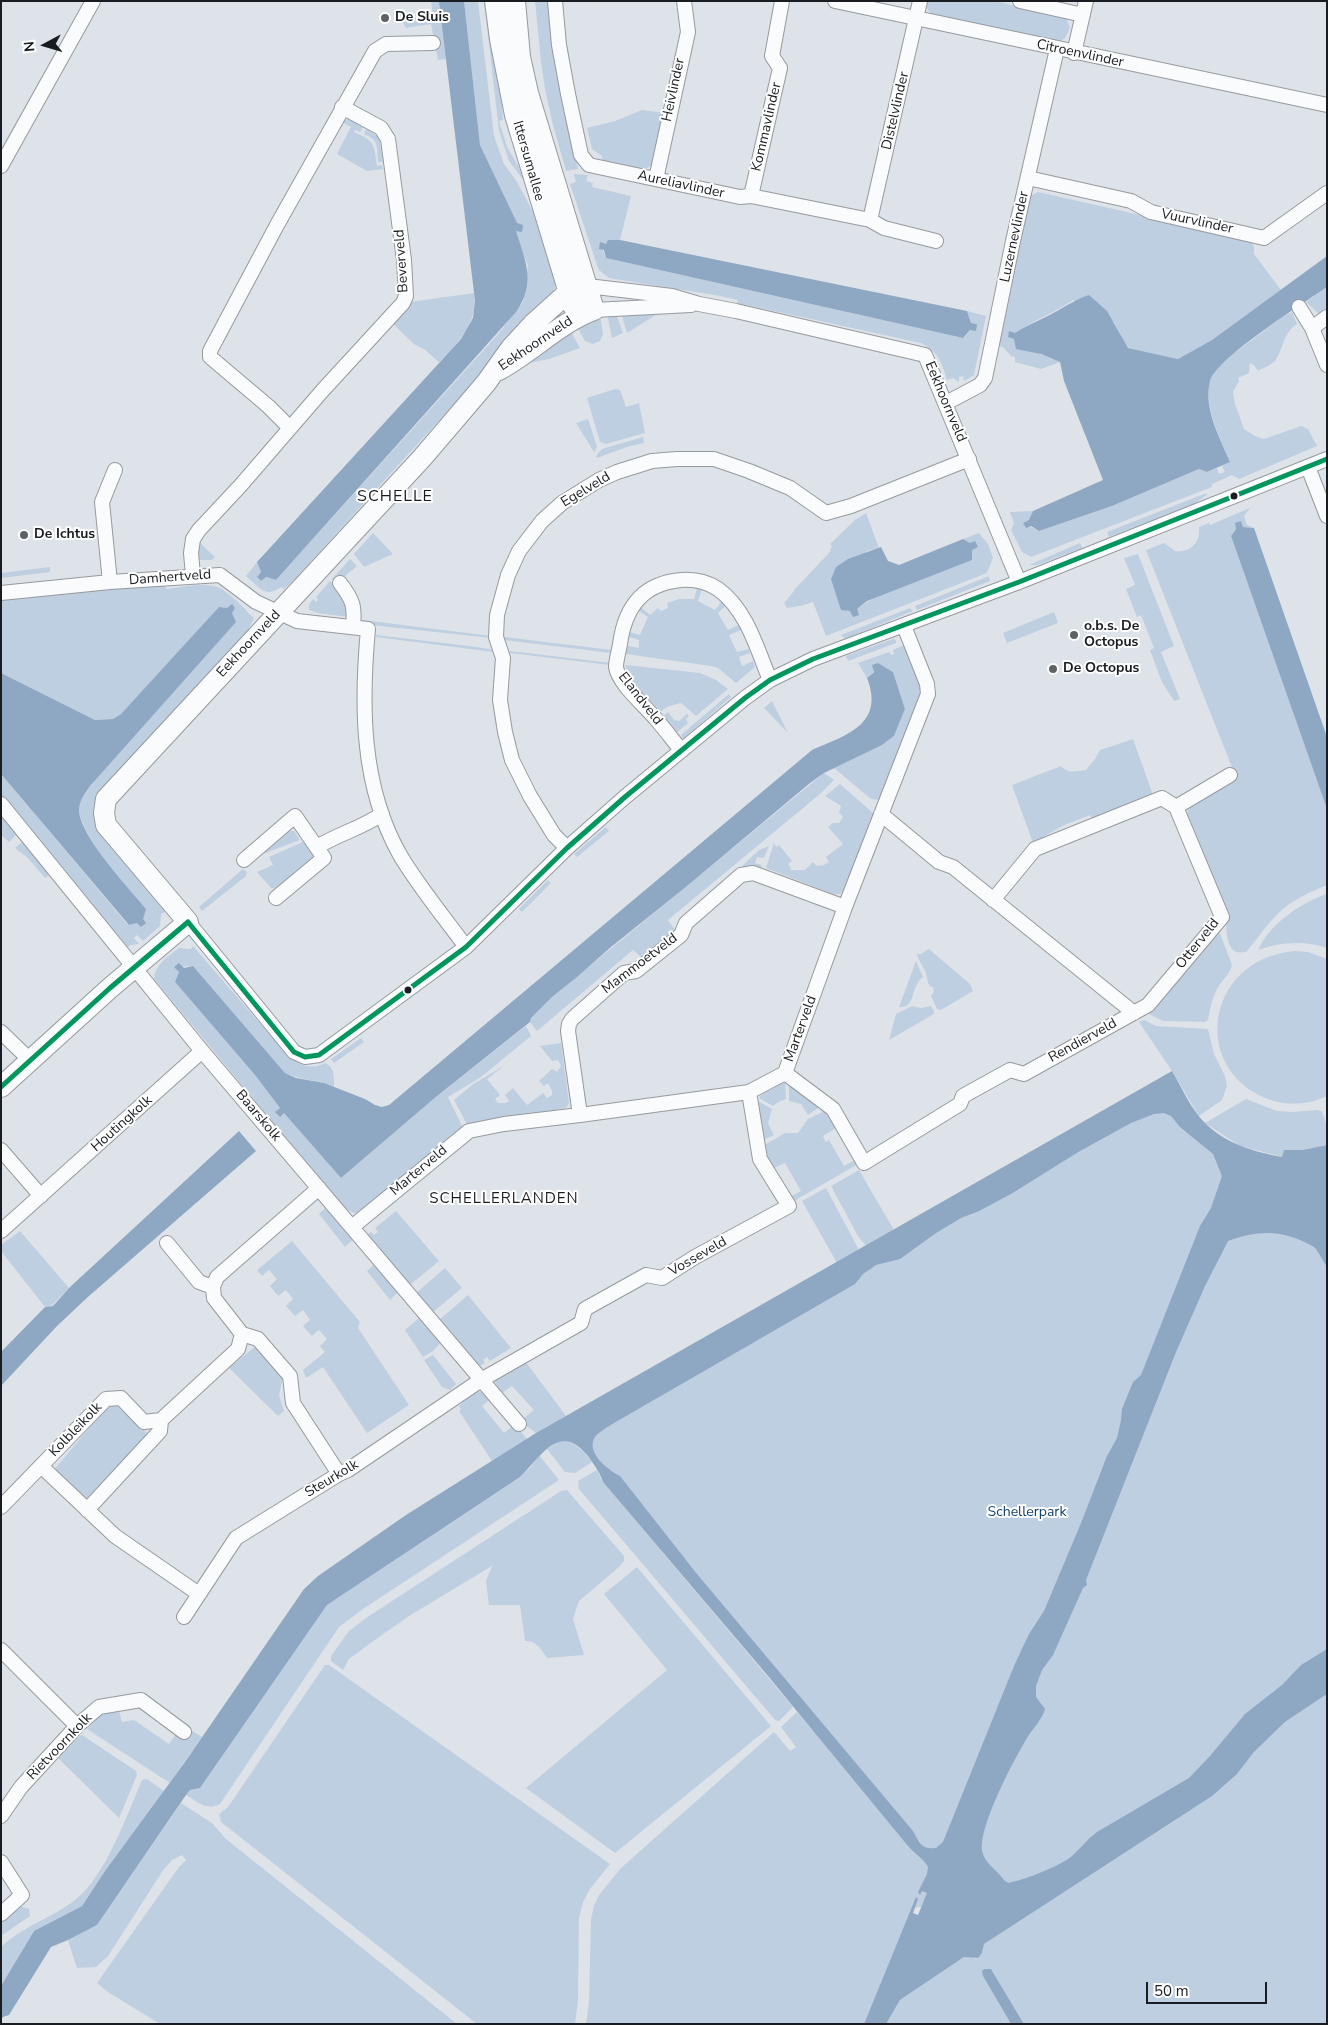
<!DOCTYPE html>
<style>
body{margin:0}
#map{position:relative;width:1328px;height:2025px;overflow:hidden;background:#dee3e9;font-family:"Nunito Sans",sans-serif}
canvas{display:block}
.frame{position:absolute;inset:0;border:2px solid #191c20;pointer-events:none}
.north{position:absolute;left:20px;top:20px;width:50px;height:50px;-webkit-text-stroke:4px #fff;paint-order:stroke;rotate:264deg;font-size:14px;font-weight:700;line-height:20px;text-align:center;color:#191c20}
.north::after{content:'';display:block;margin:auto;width:18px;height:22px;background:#191c20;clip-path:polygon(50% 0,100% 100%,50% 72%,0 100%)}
.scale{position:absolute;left:1146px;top:1982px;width:121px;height:22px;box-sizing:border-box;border:2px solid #191c20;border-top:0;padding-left:6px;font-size:15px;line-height:18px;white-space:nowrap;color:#191c20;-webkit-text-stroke:4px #fff;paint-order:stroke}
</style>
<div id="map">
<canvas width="1328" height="2025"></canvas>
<div class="frame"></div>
<div class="north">N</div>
<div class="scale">50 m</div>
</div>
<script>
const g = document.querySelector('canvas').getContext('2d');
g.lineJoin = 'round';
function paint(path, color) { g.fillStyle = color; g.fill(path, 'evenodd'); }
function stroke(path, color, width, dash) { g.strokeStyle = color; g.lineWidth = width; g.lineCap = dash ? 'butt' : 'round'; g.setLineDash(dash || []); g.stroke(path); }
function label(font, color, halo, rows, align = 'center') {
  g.font = font + ' "Nunito Sans",sans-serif'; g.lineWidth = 4; g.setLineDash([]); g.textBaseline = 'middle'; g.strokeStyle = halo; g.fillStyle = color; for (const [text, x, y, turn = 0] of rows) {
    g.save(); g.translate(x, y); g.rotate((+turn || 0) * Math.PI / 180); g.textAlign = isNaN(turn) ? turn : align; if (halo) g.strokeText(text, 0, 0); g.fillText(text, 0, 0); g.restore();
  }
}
paint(new Path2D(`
 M431,1H440L447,59L438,60L431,24L406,28L401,19L433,16Z
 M464,1H478L494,136L504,164L517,182L533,212L556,282L553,295L293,581L284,589L281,587C265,599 259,587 246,576L257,562L261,572L257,577L261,581L265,577L276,580L499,333L523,302L528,266L515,231L517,224L480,145Z
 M484,1H488L500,81L503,120L499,121L507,147L523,174L524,181L509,161L499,131Z
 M535,1H548L556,55L578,169L566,171L553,125L545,89L541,62Z
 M927,1H995L1066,18L1070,28L1065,38L1059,42L932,15L926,7Z
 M642,110L664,113L653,164L643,171L602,161V156L592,149L587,128L615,121Z
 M348,118L363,127L360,132L355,130L354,132C375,141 374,144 377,166L382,165L383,169L367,171L337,154L351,127L342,122L343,119L346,121Z
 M366,129L379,137L383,162H378C377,148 379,140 364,134Z
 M574,174L588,175L586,181L593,183L592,187L631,196L620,240H609L606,244L600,243L606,258L963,338L977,324L971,323L967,311L986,316L974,375L964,381L963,376L959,377V382L953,378L947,380C941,361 939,353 921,343L737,303L738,300L720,296L609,278L599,270L597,265L570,184L576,182Z
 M1038,192L1251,240L1254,247V254L1281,290L1212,340L1178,359L1128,348L1125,345L1114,322L1073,300C1055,313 1033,320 1015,333L1010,332C1019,348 1044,355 1060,362L1041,369L1015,362V357L1011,356L1003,347L998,346L1030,196Z
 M1327,287V308L1319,314L1306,302Z
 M474,293C479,322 458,343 439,362L425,350L414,344L392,323L410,302Z
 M1292,312L1297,324C1283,333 1284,348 1275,361C1271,365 1263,368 1258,371L1253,364L1250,363L1249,373L1238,378L1239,381L1233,392L1235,404L1244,429L1255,436L1264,439L1301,426L1308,429L1317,446L1239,479L1232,475L1212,484V487L1031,557L1022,552L1011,530L1014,523L1010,512L1033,511L1030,520L1023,523L1039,531L1112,506L1199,469L1207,472L1217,468L1219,474L1225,472L1222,466L1229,462C1221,440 1199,396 1213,373C1221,360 1236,352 1248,343C1262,333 1276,320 1292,312Z
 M621,313H659L627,333Z
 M607,314H616L623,333L612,338Z
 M600,315L603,334L600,341L593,344L585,341L577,327Z
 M569,328L580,348L549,359L524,364Z
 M615,389L620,390L626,407L639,403L645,433L606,444L600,442L587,398Z
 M588,419L597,447L594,452L576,423Z
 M643,437L644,443L627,447L597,458L596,456L602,449Z
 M1204,494H1208L1194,504L1109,537L1107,532Z
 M1250,508L1244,516L1247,525L1254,528L1243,527L1241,521L1231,536L1327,809V885C1305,894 1286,903 1271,921C1262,931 1255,942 1246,952C1244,952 1239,953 1237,952C1227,950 1225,927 1227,919L1186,817L1189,807L1232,783L1235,775L1146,550L1164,543L1175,551C1190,553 1201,543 1199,527L1209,523L1210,525Z
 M866,513L879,548L867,551L857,609C886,587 936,573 972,560V550L977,547L963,539L979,533L988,544L993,558L987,573L826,636L813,602L800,606L787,608L784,603L794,591V590L829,553L832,546L830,544L855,520Z
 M373,533L393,554L364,567L354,554Z
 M199,542L215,557L212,560H198Z
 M1080,543L1082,548L1037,565H1029Z
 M1138,554L1174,646L1161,652L1180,699L1174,701L1162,682L1150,650L1154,648L1141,615L1137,617L1126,589L1135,585L1124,558Z
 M350,559L357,566L337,583L332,579Z
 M50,567V572L1,578V573Z
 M989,576L990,581L917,610L915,606Z
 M330,581C341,598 345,595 348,617L318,613L309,610V605L313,599L316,602L318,599L316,597Z
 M165,582L166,589C181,587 199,583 214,586C229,590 243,608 254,618L247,632L98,796C93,808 93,816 97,828L165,912L161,914L160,926L143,941L137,935L134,938L139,944L130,945L127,948L1,799V774L128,925L137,923L142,927L143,919C129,898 80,831 79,810C78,801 85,793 90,786L184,646L121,714L113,719L95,720L1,673V599Z
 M697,588L702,589L698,601L715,610L722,601L727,604L718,613L728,630L739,625L741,630L729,635L737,652L749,649L750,653L739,657L742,666L753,661L755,667L736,683L718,668L711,666L626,654L628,646L639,648V640L629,637L630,632L640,635L648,617L639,611L641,607L650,615L658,608L661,611L668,608L667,603L679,599H694Z
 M910,608L913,611L845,639L841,635Z
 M1054,612L1058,623L1007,643L1003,633Z
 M363,620L491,636V638L362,624Z
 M376,635L477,647L494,650V652L376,637Z
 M504,637L612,650L611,653L504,640Z
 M893,639L896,640V643L848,661L846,656Z
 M906,644L921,689V696L883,798L879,800L871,799L834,768L882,745L894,736L905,709L893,672L878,663L874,671L867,678L858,663L889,652L891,655L894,654L893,650Z
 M510,651L611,663L610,665L510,653Z
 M625,665L700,673L716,680L728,689L696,716L681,703L669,706L659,712L629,678Z
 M729,694L731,697L683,739L681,735Z
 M772,701L788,733L764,708Z
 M668,712L674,720L679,721L687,714L689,716L686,719L688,723L675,734L661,718Z
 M1133,739L1153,795L1092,819L1090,815L1062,826L1033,843L1012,785L1061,766C1068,774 1077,771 1086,770L1095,759L1100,750Z
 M824,773L834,780L820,794L668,920L675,930L642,958L633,950L537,1031L530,1022L531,1018L552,997Z
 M840,784L873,813V818L844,891L840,894H833L766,868L774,843L776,847L779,845L792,861L788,864L791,868L790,870H805L813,862L817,866L824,865L829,862L826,857L843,844L828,827L833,823H839L843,817L839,812L841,806L825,796Z
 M1,817L16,835L9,842L1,835Z
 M606,827L609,831L577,857L574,854Z
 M289,831H294L300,840L263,854Z
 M22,842L49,875L45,878L28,858L15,848Z
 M303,842L316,858L280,889L271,888L257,872L273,865L269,857Z
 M769,846L764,858L757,857L755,863L762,865L760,870L743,868V865L759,850Z
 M243,869L247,872L246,876L202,911L199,907Z
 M548,880L551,883L522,912L519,909Z
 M1327,894V948C1304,940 1280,942 1258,950C1270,924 1300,903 1327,894Z
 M1219,931L1232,965C1231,973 1221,981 1217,989C1212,999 1210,1009 1208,1020L1205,1022L1163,1021L1149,1014Z
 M193,946L289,1057C301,1067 312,1069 326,1063C335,1069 334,1077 334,1087C318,1080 301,1080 285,1073L193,966L175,967L179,972L175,982L255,1075L280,1108L276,1112L284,1113L296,1125L341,1178L437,1096L526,1026L531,1036L481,1077L448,1097L463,1128L454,1134L363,1211L354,1213L345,1209L154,979C155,965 167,957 179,948L191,949Z
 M929,949L970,984L973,991L941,1010L937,1009L931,996L934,992L933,987H931C926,982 928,977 925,971C922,965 919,961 917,954H921Z
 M1294,951L1308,952L1327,959V1096C1311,1104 1291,1106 1274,1101C1190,1076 1202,960 1294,951Z
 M916,961L923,977C909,988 917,1008 899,1007Z
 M912,1006L921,1008L931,1006L934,1011V1014L889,1040L896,1014Z
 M1144,1020L1156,1026L1208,1029L1214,1054L1225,1076L1227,1086L1222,1100L1199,1116L1172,1071L1139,1022Z
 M361,1038L364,1042L334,1063L331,1059Z
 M561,1043L569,1103L566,1108L468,1126L454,1100L472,1085L505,1065L487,1079L500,1095L495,1099L498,1103H506L509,1101L505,1095L513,1088L527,1105L543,1093L547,1098L552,1095V1091L548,1083L544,1086L539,1081L552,1069L557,1072L561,1066L558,1060L552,1061L540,1046Z
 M785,1082L786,1099L780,1101L773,1106L759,1098L761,1095Z
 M789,1082L821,1106L808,1115L801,1104L789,1101Z
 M1164,1091L1240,1175L1327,1162V1684L1190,1786L1016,1893L912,1908L864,2024H586L589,2002L591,1919L594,1906L599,1895L621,1868L774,1732L790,1751L796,1747L781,1727L797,1712L814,1732L569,1428Z
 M1246,1099L1277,1111L1292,1112L1317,1110L1322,1111L1327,1127V1145L1303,1150H1284L1283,1157L1240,1146L1205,1123Z
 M758,1101L772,1109L768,1123L774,1135L763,1140Z
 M825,1111L836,1128L823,1136L826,1142L829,1140L844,1166L855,1160L858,1164L794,1201L791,1196L801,1191L785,1163L774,1168L764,1151L763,1146L785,1133H798L808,1119Z
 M859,1170L894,1230L866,1246L858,1236L831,1186Z
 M826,1188L859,1250L837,1263L802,1201Z
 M327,1206L355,1238L345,1247L319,1214Z
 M396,1211L439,1261L410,1285L368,1234L371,1232L374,1235L378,1232L375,1228Z
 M20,1231L69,1288L52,1305L45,1307L1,1251V1245Z
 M292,1241L360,1322L358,1328L409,1405L367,1433L323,1367L306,1378L303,1370L325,1352L320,1346L327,1339L319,1330L312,1336L303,1326L310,1320L303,1310L295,1316L286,1306L293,1299L286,1290L278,1296L270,1286L277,1279L269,1270L262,1276L257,1270Z
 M375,1264L399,1291L390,1300L367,1271Z
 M445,1268L462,1288L432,1313L416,1293Z
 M468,1295L511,1348L490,1361L487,1357L483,1360L485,1363L480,1366L439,1320Z
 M420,1317L441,1342L433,1351L423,1357L405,1330Z
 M257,1345L283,1377L279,1395L284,1411L278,1416L229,1368Z
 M433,1355L456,1384L450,1390L442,1387L424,1360Z
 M525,1361L566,1416L536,1433L527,1426L524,1418L534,1410L512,1386L502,1393L495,1382L497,1377Z
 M478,1392H485L492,1398L482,1406L504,1433L515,1424L527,1439L492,1461L459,1411L461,1410L459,1406L474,1393Z
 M108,1405L117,1406L148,1434L86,1499L54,1470Z
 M560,1441C575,1441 583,1451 592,1462L575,1473L565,1472L547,1449Z
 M539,1455L559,1480L363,1609L339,1627L220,1804C206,1811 198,1802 186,1795L190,1790L200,1788L327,1605L520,1477L530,1468Z
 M597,1470L603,1482L793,1707L779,1721L775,1720L579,1489L578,1481Z
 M567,1490L624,1556V1561L619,1567L579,1601L573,1619L584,1655L547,1658C542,1650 536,1640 525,1641L520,1605H489L486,1581L492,1566L409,1616L372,1642L349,1659L343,1670L331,1661V1656L349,1631L366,1618L561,1491Z
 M637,1567L771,1726L615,1853L526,1788L667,1670L604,1594Z
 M325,1665H329L610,1864L590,1889L583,1902L579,1918L578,2001L575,2024H477L221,1822L219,1814L228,1807Z
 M1327,1694V2024H1024L991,1969L983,1976L1011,2024H886L900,2000L964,1957L969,1956L976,1959L982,1953L984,1944L1237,1774L1254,1752L1285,1722Z
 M119,1711L122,1722L134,1720L169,1744L176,1734L185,1739L191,1730L202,1737L170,1783L87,1729L101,1714Z
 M82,1735L136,1771L137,1775L119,1818L58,1758L74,1740Z
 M147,1779L164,1791L105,1871L82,1906L34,1931L1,1986V1947C23,1926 52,1918 75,1900C105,1877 127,1815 142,1780Z
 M181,1803L212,1823L226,1839L457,2024H160L108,1992L97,1983L179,1867L186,1860L182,1855L172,1860L164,1869L108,1956L96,1967L77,1968L68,1940L97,1925Z
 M20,1906L29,1909L30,1916L1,1936V1921Z`), '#becfe1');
paint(new Path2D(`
 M439,1H464L480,145L517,223L523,225L522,232L516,231C526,262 536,283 516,312L276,580L266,577L261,581L257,577L261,572L257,562L461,339L473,318L475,301Z
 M608,240H620L967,311L971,323L977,324L976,331L970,330L963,338L606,258L604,250L599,249L600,242L606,244Z
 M1327,256V287C1304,303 1216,358 1210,381C1203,407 1220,439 1230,462L1207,472L1199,469L1112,506L1039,531L1031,526L1026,528L1023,523L1029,520L1033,511L1103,480L1064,381L1060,362L1041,354L1016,349L1014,339L1008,337L1009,331L1015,333C1028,324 1044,319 1057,311C1068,305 1077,299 1089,295L1107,311L1128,348L1178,359L1212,340Z
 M1241,521L1243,527L1254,528L1327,737V809L1231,536L1236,529L1235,523Z
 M963,539L970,543L975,541L978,547L972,550V560L867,601L857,609L859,615L853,617L850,611L841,610L831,579L836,567L848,559L881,547L888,561L899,565Z
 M232,604L235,608L232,613L236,622L90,786C85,793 79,801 79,810C80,837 129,888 146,909L143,919L146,923L141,927L137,923L129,925L1,774V673L95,720L113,719L121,714L219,607L227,608Z
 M878,663L893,672L905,709L894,736L882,745L824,773L810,783L687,886L611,947L577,977L552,997L531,1018L530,1022L437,1096L341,1178L284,1113L280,1117L275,1112L280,1108L255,1075L175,982L179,972L174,967L179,963L184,968L193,966L285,1073L296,1078L324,1083L365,1099L375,1105L382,1107L389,1105L812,750C847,735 885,724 867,678L874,672L872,665Z
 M1172,1071C1182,1088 1191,1109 1205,1123C1226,1144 1255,1152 1282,1157L1284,1150H1303L1327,1145V1267C1323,1261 1319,1252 1314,1247C1310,1244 1304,1242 1300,1240C1275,1229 1252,1232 1228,1241L1205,1286L1176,1352L1086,1580L1087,1585L1083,1588L1053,1655L1042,1670L1036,1686V1697L1045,1709C1042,1720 1033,1728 1027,1738C1015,1758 975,1832 983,1854C986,1864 998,1871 1004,1880L1008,1883C1024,1880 1054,1868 1068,1859C1078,1852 1086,1840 1097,1832L1189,1778L1210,1756L1245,1714L1282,1685L1301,1665L1327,1649V1694L1285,1722L1254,1752L1237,1774L1212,1796L984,1944L982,1953L978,1958L964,1957L900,2000L886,2024H864L916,1897L918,1899L913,1913L918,1915L927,1893L922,1891L920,1895L918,1892L927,1874L928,1867C923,1858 915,1854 908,1846L768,1676L603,1482C600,1472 593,1463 587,1455C559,1421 540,1458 520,1477L327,1605L200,1788L190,1790L186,1795L97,1925L68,1940L51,1947L9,2015L3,2017L1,2020V1986L34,1931L82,1906L105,1871L185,1762L304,1589L318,1576L406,1515L536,1433ZM1164,1113L1171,1116L1180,1127L1213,1154L1222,1176L1211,1208L1200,1226L1141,1375L1133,1382L1122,1409L1121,1420L1117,1438L1107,1456L1081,1523L1044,1611L1029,1634L1014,1666L943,1842L936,1848C921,1850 919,1842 913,1831L697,1574L620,1476C608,1470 585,1452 595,1437C600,1431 608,1427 614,1423L855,1284L863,1274L876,1265L900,1259L936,1233L961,1218L979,1211L1011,1194L1080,1151L1131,1123L1154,1114Z
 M239,1131L256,1151L89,1296L57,1326L1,1386V1352L45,1307L53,1306L70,1287Z
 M984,1969H991L1024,2024H1011L983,1976L982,1971Z`), '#8ea8c4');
const street = new Path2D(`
 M555,1L559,45L568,94L581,155L589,165L740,197L751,196L870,220L884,228L936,241
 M835,1L1327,105
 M1020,1L1083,15
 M1074,53L1086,1
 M1,166L93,1
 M1028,178L1131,201L1151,212L1264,238L1327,193
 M656,179L688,32L684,1
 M751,196L780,68L772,56L782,1
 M870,220L920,1
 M588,288L596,287L672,296L699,304L736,311L925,355L1019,582
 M1299,307L1312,328
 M594,310L691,305
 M1327,317L1312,328L1327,365
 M946,403L980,385L985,378L1013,241L1057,49
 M290,428L268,406L210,357V351L277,225L375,51L386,44L433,43
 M1308,467L1327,516
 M193,575L191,553L193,539L199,530L241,485L323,390L403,303L406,296L404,260L388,139L381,128L342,107
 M110,582L102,502L115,470
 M340,583C353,600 355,606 353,627
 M1,593L110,582L220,575L256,602L297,621L368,629C361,705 361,786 400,855C419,887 444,917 466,947
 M681,750C672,739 664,728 655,718C644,705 618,683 616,667C616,660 619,651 620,644C625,607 643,583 682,580C695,579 707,582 718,589C747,610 757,649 770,680
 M1,804L202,1051L519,1424
 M1176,807L1230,775
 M881,814L939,862L953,867L1134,1013
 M317,847C338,834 362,828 382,814
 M567,848L554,835L530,796L512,760L505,732L500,700L503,658L496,637L497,615L508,575L519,551L542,521L562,503L599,480L617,472L652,461L677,459H714L749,471L790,488L826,513L851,506L969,459
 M244,860L295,816L324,858L276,898
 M188,922L294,1052L305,1057L319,1055L466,947L567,848L625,797L745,698L770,680L813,659L1019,582L1327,459
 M1,1032L31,1061
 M785,1073L833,1109L864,1163L960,1104L963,1096L1010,1070L1024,1074L1148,1005L1222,917L1176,807L1162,798L1035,849L993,900
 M580,1115L568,1031L569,1024L572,1019L624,973L636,971L681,935L686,923L741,875L753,873L845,907
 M1,1150L41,1196
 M352,1227L469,1131L504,1124L580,1115L749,1092L785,1073L845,907L928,694L927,684L904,626
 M1,1231L202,1051
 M167,1243L199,1282L213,1287
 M242,1334L258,1339L290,1376L293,1403L339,1474
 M41,1466L115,1536L199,1594
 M1,1507L106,1399L121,1398L144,1422L161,1420L238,1349L242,1334L214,1298L213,1287L217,1277L319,1188
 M87,1510L160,1431L161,1420
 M184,1617L236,1538L339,1474L348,1470L481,1380L581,1323L585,1309L646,1275L662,1278L695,1257L789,1206L760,1159L749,1092
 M1,1650L77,1726
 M1,1816L21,1787L77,1726L99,1707L141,1700L184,1732
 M1,1862L22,1895L1,1914`);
const secondary = new Path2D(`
 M495,1L500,39L515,115L573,306
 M499,370C532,352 559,323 594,310L528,93L520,57L515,1
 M1,1087L110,988L188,922L106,825L104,813L106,799L422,458L486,383L511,348L533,324L563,297L588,288`);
stroke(street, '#96999e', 16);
stroke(secondary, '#96999e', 22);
stroke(street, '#fafbfc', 14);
stroke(secondary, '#fafbfc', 20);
stroke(new Path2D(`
 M188,922L294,1052L305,1057L319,1055L466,947L567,848L625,797L745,698L770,680L813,659L1019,582L1327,459
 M1,1087L110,988L188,922`), '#00965e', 5);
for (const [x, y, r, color] of [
 [385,18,5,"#5e6266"],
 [1234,496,4.5,"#191c20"],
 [24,535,5,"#5e6266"],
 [1074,635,5,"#5e6266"],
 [1053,669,5,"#5e6266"],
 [408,990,4.5,"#191c20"]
]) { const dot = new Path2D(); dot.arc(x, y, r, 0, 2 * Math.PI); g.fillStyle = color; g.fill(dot); stroke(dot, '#fff', 2); }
label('bold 14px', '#191c20', '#fff', [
 ["De Sluis",395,18],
 ["De Ichtus",34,535],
 ["o.b.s. De",1084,627],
 ["Octopus",1084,643],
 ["De Octopus",1063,669]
], 'left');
label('14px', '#191c20', '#fff', [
 ["Citroenvlinder",1080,54,12],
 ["Heivlinder",674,90,-78],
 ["Distelvlinder",896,111,-77],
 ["Kommavlinder",767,127,-77],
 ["Ittersumallee",528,161,74],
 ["Aureliavlinder",681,185,12],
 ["Vuurvlinder",1197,222,12],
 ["Luzernevlinder",1015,237,-78],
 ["Beverveld",402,261,-94],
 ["Eekhoornveld",536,344,-34],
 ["Eekhoornveld",945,402,67],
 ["Egelveld",586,490,-31],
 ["Damhertveld",170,578,-4],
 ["Eekhoornveld",249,644,-47],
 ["Elandveld",640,699,52],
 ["Otterveld",1198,944,-51],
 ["Mammoetveld",640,964,-37],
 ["Marterveld",801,1029,-70],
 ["Rendierveld",1083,1041,-29],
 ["Baarskolk",258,1116,50],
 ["Houtingkolk",122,1124,-42],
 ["Marterveld",419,1171,-40],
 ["Vosseveld",698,1257,-30],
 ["Kolbleikolk",76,1430,-46],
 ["Steurkolk",332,1479,-31],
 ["Rietvoornkolk",60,1747,-46]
]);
label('14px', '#104374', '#fff', [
 ["Schellerpark",1027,1513]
]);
g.letterSpacing = '1px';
label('15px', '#191c20', '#fff', [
 ["SCHELLERLANDEN",504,1199]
]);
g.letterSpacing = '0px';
g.letterSpacing = '1px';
label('16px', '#191c20', '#fff', [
 ["SCHELLE",395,497]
]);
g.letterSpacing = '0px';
</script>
